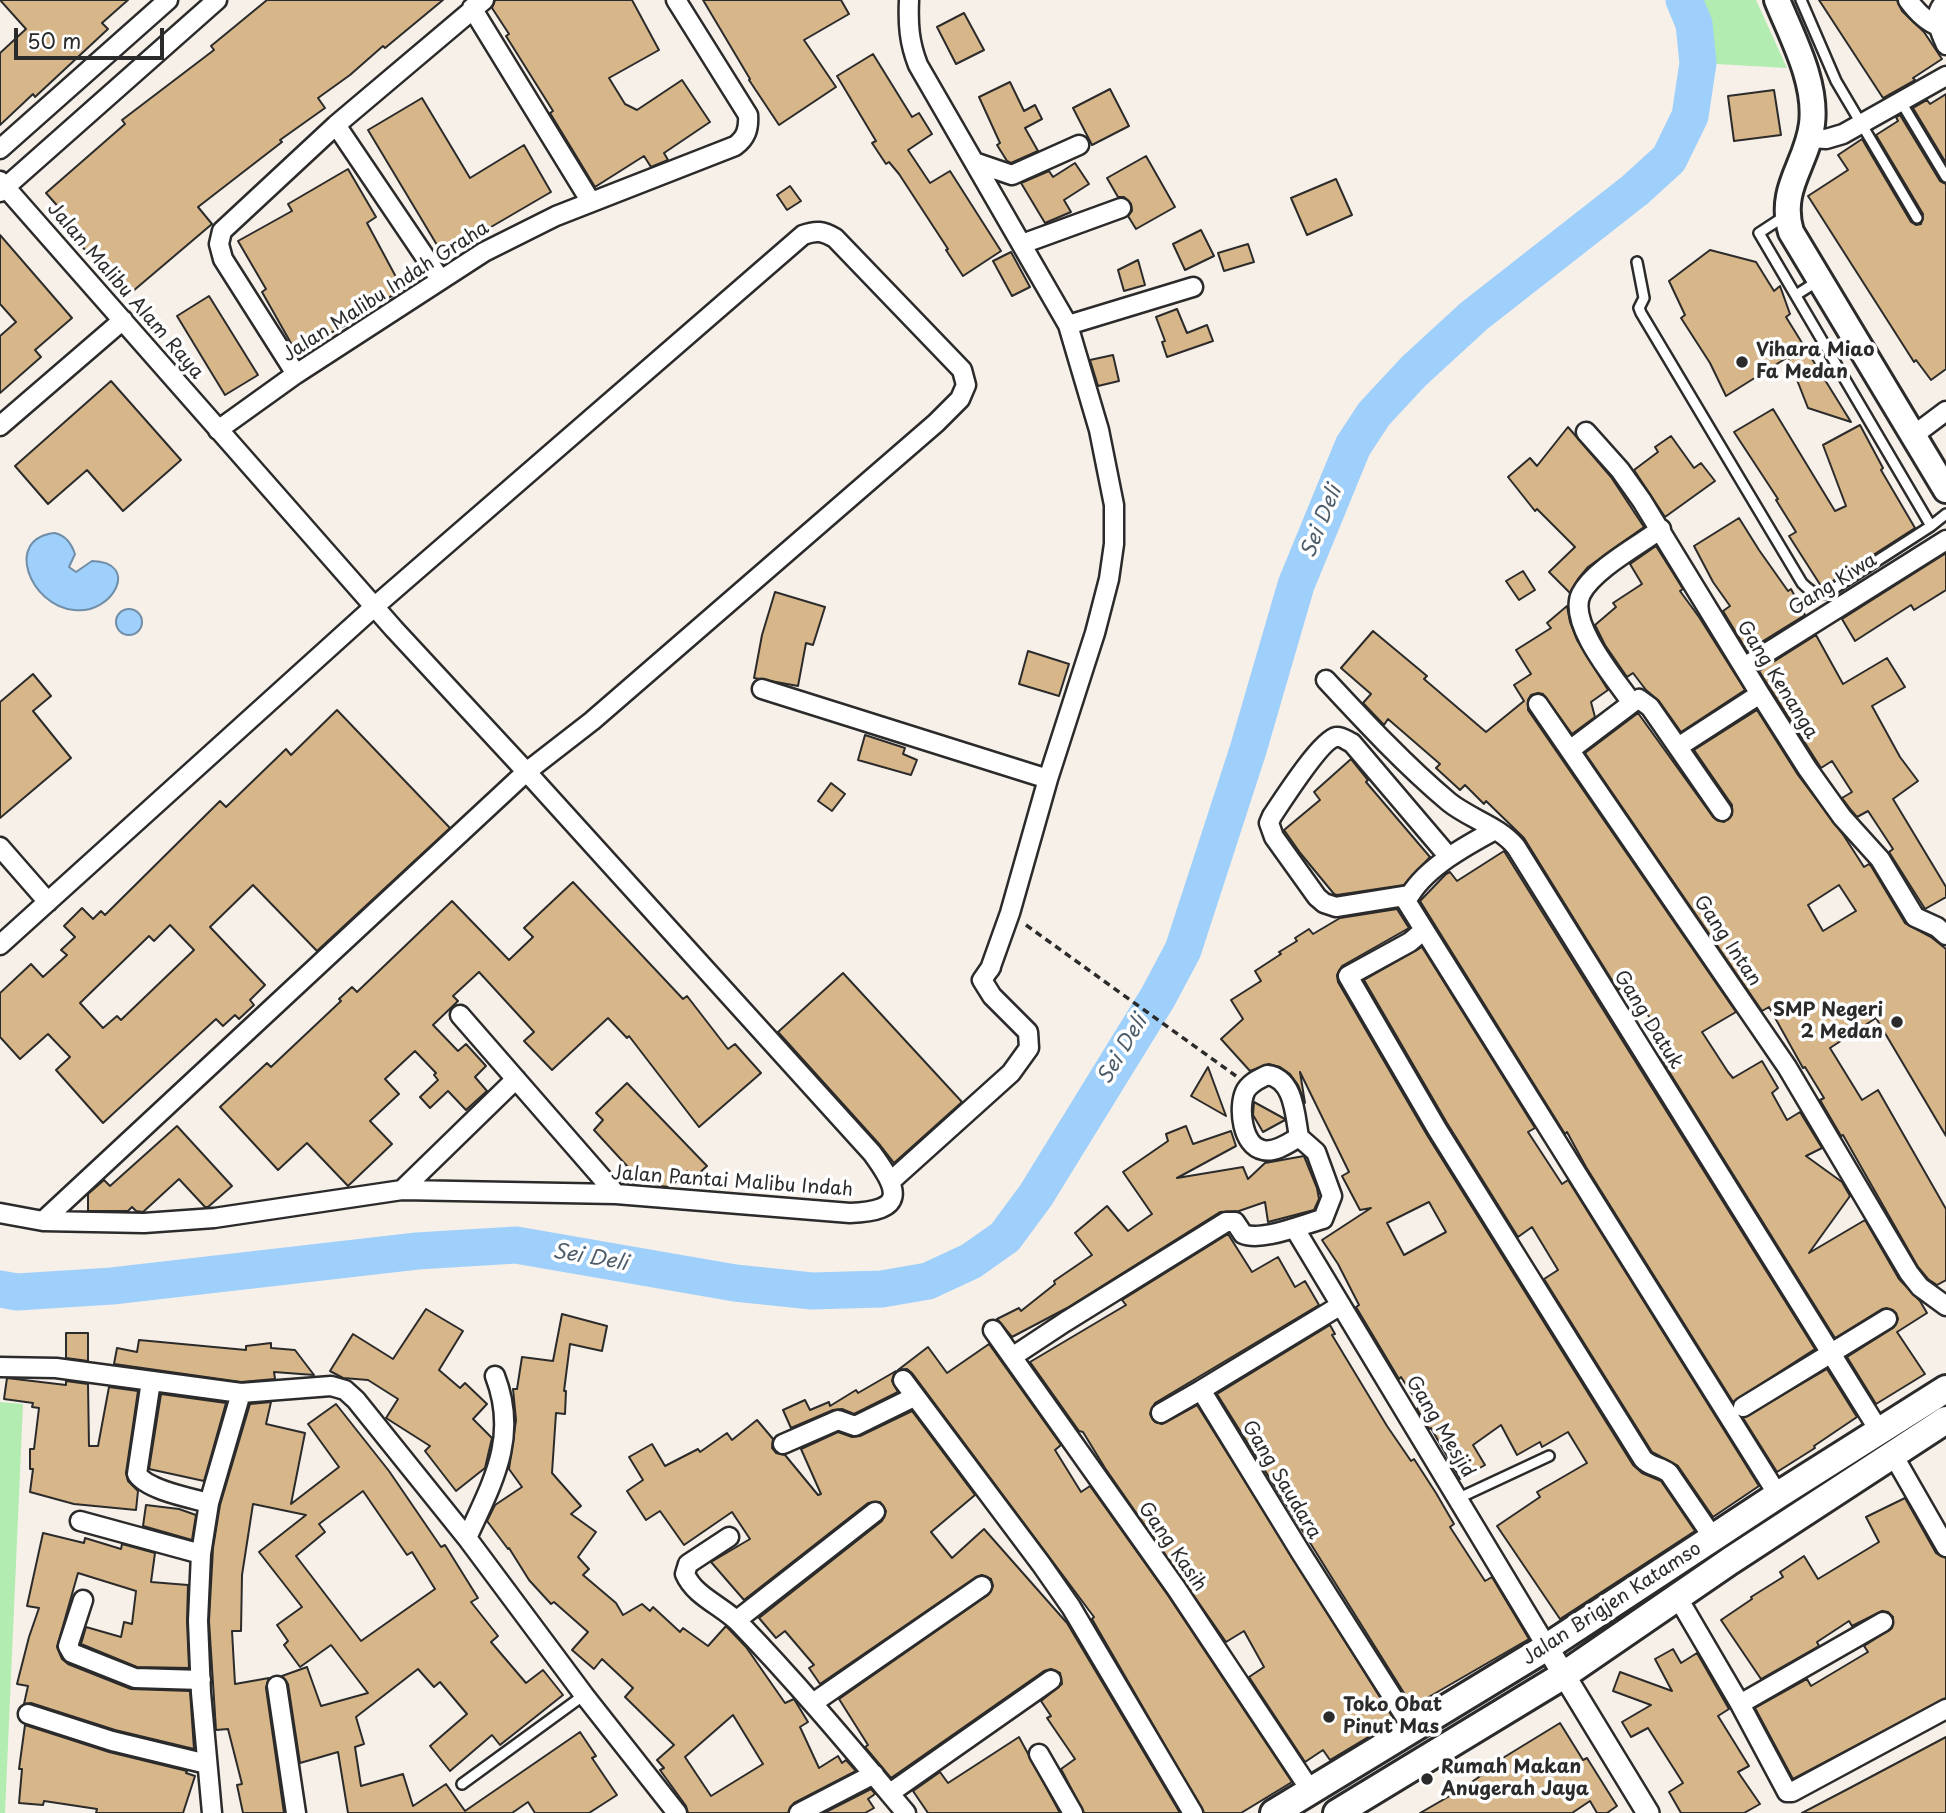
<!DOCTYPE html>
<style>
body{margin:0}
#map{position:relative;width:1946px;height:1813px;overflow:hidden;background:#f7f0e8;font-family:"Playpen Sans",sans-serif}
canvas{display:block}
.scale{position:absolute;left:14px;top:28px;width:150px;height:32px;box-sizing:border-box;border:4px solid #2b2b2b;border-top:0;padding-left:9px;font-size:21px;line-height:24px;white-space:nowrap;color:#2b2b2b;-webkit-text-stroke:5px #fff;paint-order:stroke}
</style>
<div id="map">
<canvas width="1946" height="1813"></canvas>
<div class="scale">50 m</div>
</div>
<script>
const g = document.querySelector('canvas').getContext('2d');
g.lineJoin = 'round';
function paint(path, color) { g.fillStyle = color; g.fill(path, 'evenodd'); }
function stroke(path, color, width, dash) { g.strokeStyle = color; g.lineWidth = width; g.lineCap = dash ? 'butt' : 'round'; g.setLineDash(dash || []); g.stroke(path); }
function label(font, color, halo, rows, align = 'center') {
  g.font = font + ' "Playpen Sans",sans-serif'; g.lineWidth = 7; g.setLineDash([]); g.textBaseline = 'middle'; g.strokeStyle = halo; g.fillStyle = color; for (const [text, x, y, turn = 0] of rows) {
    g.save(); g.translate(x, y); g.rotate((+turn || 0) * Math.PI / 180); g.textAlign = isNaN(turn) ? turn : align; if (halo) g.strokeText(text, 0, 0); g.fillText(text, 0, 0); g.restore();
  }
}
paint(new Path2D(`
 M1684,0H1756L1787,68L1698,63L1694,24Z
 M0,1402L23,1404L5,1813H0Z`), '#b2ecb0');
const water = new Path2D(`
 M55,533C66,536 71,543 75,554L69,567L76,572L92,561C141,562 113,615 74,610C30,606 3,538 55,533Z
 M116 622a13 13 0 1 1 26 0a13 13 0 1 1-26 0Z`);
paint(water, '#9fd0fb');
stroke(water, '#718ea8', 2);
stroke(new Path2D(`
 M0,1289L17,1292L112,1286L417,1251L516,1245L735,1283L812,1291L882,1289L928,1281L971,1261L1005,1237L1036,1195L1158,997L1183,950L1248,750L1296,585L1353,446L1374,414L1414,371L1474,316L1635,190L1669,159L1690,116L1698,63L1694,24L1684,0`), '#9fd0fb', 37);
const building = new Path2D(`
 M0,0H128L102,23L108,29L35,97L33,94L0,125V53L26,29Z
 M267,0H443L385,48L383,46L350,75L318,98L325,108L280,140L282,142L198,207L212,224L126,297L79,243L86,238L46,193L125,124L122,120L214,50L211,46Z
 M495,0H632L659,50L609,78L625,104L637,110L682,80L710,122L664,153L668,160L651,167L644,156L595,187L550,113L553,111L506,36L509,34L492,8Z
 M703,0H841L849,14L804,40L836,87L779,125L749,80L750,79Z
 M1819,0H1897L1902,11L1924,32L1942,59L1913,78L1915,80L1883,98Z
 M964,13L984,50L956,64L937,27Z
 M873,54L912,117L919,113L932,134L908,150L930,183L950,171L1001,251L963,276L946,250L948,249L899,174L889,162L886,164L872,143L876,141L837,76Z
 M1010,82L1024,111L1035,105L1042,119L1025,128L1038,151L1011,163L1007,161L997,145L1000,143L979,97Z
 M1110,89L1129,126L1092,145L1073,108Z
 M1774,90L1781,135L1734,141L1728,96Z
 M1946,94V163L1913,108L1927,100L1930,104Z
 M422,98L470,178L524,145L551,192L443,255L368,130Z
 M1900,115L1940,181L1946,184V369L1931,380L1916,360L1914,362L1808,196L1848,170L1838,155L1862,139L1911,222L1916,225L1921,224L1923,214L1876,135L1898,121L1896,117Z
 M1146,156L1175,207L1136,229L1128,216L1132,211L1131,204L1124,197H1118L1107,178Z
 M1075,163L1089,184L1064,200L1071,212L1045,223L1021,183L1049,171L1053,177Z
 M348,169L376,217L367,223L403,290L343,322L345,325L296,352L262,292L266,289L238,241L292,211L288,204Z
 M1336,179L1352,215L1307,235L1291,198Z
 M790,186L801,201L787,210L777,195Z
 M1201,230L1214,256L1185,270L1173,244Z
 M0,235L72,318L35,350L41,357L0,393V336L16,322L0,304Z
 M1248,244L1254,262L1224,271L1218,253Z
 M1710,250L1756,262L1774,291L1780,286L1790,314L1786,317L1851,422L1808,408L1788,357L1726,396L1710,363L1681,318L1685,315L1669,281Z
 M1011,252L1030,287L1012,296L993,261Z
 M1138,260L1145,285L1124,291L1118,270Z
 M209,296L258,375L225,395L177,316Z
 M1177,309L1187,333L1207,325L1213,341L1167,357L1162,342L1165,341L1156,317Z
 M1113,355L1119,381L1098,386L1090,360Z
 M111,381L181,460L123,511L87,470L48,504L15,466Z
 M1773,409L1835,511L1846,506L1823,445L1860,425L1883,468L1881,470L1915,528L1825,586H1821L1789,536L1796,532L1776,500L1778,499L1734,432Z
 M1568,427L1611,477L1644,527L1588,567L1578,579L1570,593L1549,572L1575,547L1537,509L1535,511L1508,477L1530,458L1537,466Z
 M1671,436L1694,468L1701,463L1715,481L1665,517L1634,470L1658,452L1655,447Z
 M1739,518L1759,550L1788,591L1791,589L1805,615L1747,651L1723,611L1730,606L1713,582L1694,546Z
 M1656,546L1683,589L1680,591L1699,617L1745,690L1681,732L1659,701L1646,690L1633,673L1627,677L1605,645L1595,625L1616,607L1613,603L1642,584L1630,564Z
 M1946,553V590L1914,610L1911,605L1855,641L1842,619Z
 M1523,571L1535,590L1519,600L1506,581Z
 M775,592L825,607L813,645L806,643L798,686L754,678L762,635Z
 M1567,606L1570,622L1577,640L1608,690L1591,702L1595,717L1572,734L1543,694L1538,693L1531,695L1528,700V710L1736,1012L1702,1032L1728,1072L1733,1078L1762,1061L1778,1088L1772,1093L1787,1120L1800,1112L1822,1148L1806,1156L1842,1182L1850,1196L1809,1253L1865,1220L1899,1279L1920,1301L1927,1313L1897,1332L1925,1374L1876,1404L1847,1357L1893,1328L1898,1319L1896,1313L1887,1308L1882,1309L1835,1338L1660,1057L1669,1051L1629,982L1618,990L1524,838L1486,801L1484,804L1465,785L1460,790L1436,768L1440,764L1388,719L1384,725L1363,703L1371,694L1341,668L1373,631L1427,676L1424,679L1486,732L1524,701L1514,685L1531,674L1516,650L1551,628L1547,623Z
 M1816,635L1843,684L1887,658L1905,687L1872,706L1900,757L1918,781L1893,799L1946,887V897L1925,909L1889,852L1893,849L1868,811L1857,817L1851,810L1842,798L1852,792L1832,761L1821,768L1759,671Z
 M1028,651L1069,664L1059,696L1019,684Z
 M33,674L51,696L33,711L71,758L0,818V702Z
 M337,710L450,828L317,951L253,885L210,927L265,985L250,1000L254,1005L239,1019L235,1015L223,1026L216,1019L103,1123L56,1070L70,1057L48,1034L20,1059L0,1037V993L31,964L43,977L67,955L61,950L75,937L64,926L82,908L93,919L101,911L105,915L220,801L226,807L286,749L291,755ZM170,925L194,950L121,1020L117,1016L103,1028L80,1003L149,936L154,941Z
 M1757,710L1798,775L1844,836L1864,867L1869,864L1871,866L1905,923L1931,937L1946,949V1136L1876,1018L1830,1048L1862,1100L1878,1090L1946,1209V1280L1937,1285L1928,1279L1918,1267L1843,1135L1841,1136L1820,1100L1824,1098L1805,1067L1803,1068L1769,1007L1762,1011L1585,753L1638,713L1713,817L1724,822L1732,815V805L1694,750ZM1839,885L1856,911L1823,931L1808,905Z
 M865,735L905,748L903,754L917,760L911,775L858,760Z
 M1351,759L1368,780L1366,782L1430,857L1404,885L1337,895L1334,894L1301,854L1284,830L1320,800L1314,792Z
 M831,783L845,794L832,811L818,801Z
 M1504,851L1815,1349L1733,1402L1586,1167L1567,1132L1565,1134L1420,901L1446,874L1450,872L1457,881Z
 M573,882L683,999L687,996L728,1049L735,1044L761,1073L699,1127L629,1036L627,1038L608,1018L552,1070L524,1041L534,1032L479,972L453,996L458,1001L433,1025L458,1051L466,1044L486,1066L475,1077L487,1091L466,1110L448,1091L430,1108L420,1097L438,1080L434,1075L436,1073L415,1051L385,1079L399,1094L370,1121L392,1144L348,1186L307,1143L278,1170L220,1107L267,1063L271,1067L341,1001L339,999L352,987L357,992L452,901L509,960L533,937L524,928Z
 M1397,909L1409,928L1342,966L1337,975L1338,982L1427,1135L1633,1465L1642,1473L1661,1481L1695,1531L1560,1619L1497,1526L1540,1497L1537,1492L1587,1463L1568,1432L1542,1447L1540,1442L1517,1455L1501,1425L1473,1445L1485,1465L1460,1479L1431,1428L1429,1429L1417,1409L1420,1406L1401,1377L1399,1379L1356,1307L1359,1305L1338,1264L1322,1240L1371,1208L1360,1210L1342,1176L1349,1172L1300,1072L1305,1103L1298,1085L1290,1074L1280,1067L1269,1064L1250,1071L1221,1039L1243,1019L1231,1000L1261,981L1255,971L1281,954L1279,952L1297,941L1295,938L1309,929L1313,934L1340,918ZM1429,1202L1446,1232L1404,1255L1387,1223Z
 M1422,947L1535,1128L1528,1132L1562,1184L1568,1180L1759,1486L1713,1517L1678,1466L1652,1452L1544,1279L1558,1270L1532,1227L1518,1237L1447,1123L1364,980Z
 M843,973L962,1102L894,1163L880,1145L778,1032Z
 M1208,1067L1226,1116L1191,1096Z
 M627,1083L707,1166L694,1178L687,1171L670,1187L659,1186L646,1173L635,1184L625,1183L617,1176L627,1166L594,1130L603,1120L596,1113Z
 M1254,1102L1285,1119V1120L1263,1132L1253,1115Z
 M177,1126L232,1186L208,1207H205L179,1179L143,1212L136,1211L132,1207L128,1211H88V1194L104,1180L110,1186Z
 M1186,1126L1193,1144L1231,1131L1236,1146L1177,1178L1243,1167L1248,1179L1265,1163L1304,1156L1317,1188L1319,1199L1314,1210L1268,1222L1265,1202L1239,1211L1220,1212L1067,1308L1012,1337L997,1319L1019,1308L1021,1311L1055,1284L1054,1281L1092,1255L1075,1233L1107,1206L1128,1231L1152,1214L1123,1172L1168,1141L1166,1134Z
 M1228,1234L1252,1272L1278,1257L1295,1287L1305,1281L1319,1305L1155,1403L1150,1414L1155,1422L1162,1424L1197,1405L1395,1721L1330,1760L1323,1750L1305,1762L1249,1677L1264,1667L1244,1631L1226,1642L1105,1468L1083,1432L1079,1431L1030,1362L1126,1305L1122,1300Z
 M426,1309L463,1331L439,1370L460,1388L465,1383L487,1404L473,1419L492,1438L485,1468L456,1491L425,1451L430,1446L386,1418L398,1399L368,1380L343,1378L330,1371L353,1334L393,1359Z
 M562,1314L607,1326L602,1351L570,1344L564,1391H566L565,1414L556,1413L552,1473L581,1506L571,1514L596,1532L578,1557L589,1569L583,1575L616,1603L623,1615L642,1604L650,1611L653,1607L680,1632L683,1628L708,1646L726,1626L746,1647L785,1703L794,1699L808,1722L800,1727L819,1768L838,1756L842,1763L846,1760L856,1771L794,1803L788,1813H688L686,1806L660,1770L664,1768L657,1760L674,1745L625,1697L633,1688L602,1659L594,1669L572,1650L588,1632L554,1602L551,1604L529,1580L509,1548L508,1549L487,1521L495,1505L522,1487L509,1469L516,1420L513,1389H517L522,1357L553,1361ZM733,1715L763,1764L711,1796L685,1757Z
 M1330,1325L1335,1334L1332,1335L1387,1426L1411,1461L1414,1459L1436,1493L1454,1524L1450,1527L1485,1581L1492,1577L1529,1639L1427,1698L1428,1701L1414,1709L1217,1394Z
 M66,1333H88V1361L66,1358Z
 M139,1340L246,1350V1346L271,1343V1348L295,1350L314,1375L274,1372L275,1379L241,1382L114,1364L117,1348L137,1352Z
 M989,1344L1061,1445L1055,1450L1081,1492L1090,1486L1167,1594L1292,1782L1241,1813H1204L1092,1619L1094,1617L912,1373L907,1369L898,1370L928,1347L947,1373Z
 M1827,1369L1857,1417L1814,1446L1815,1448L1777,1472L1743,1418Z
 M896,1371L892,1381L898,1392L854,1414L842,1409L833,1410L791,1428L783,1410L805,1400L810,1410L829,1402L830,1406L856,1390L858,1393Z
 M7,1378L66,1385V1381L88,1384L89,1446H98L109,1387L138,1391L126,1473L128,1481L138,1491L136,1510L74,1504L30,1492L33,1469H30V1449H34L39,1408L32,1407L33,1403L4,1399Z
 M161,1394L226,1403L204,1481L149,1469Z
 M271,1402L266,1424L305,1433L291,1504L339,1467L308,1424L336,1404L389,1471L441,1547L445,1545L478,1598L471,1602L498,1636L491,1642L526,1683L543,1670L563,1695L500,1745L492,1735L450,1771L430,1746L467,1714L440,1682L434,1687L418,1669L356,1717L364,1744L355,1747L361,1786L403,1774L413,1806L446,1784L465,1811L580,1732L596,1756L592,1758L617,1795L589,1813H535L528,1802L512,1813H348L338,1752L300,1763L288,1684L282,1676L307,1667L321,1706L368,1693L331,1645L300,1667L284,1645L288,1641L277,1625L302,1607L259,1552L306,1515L253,1504L242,1575L241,1631H232L235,1684L269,1678L266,1688L284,1813H243L237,1785L242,1784L228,1729L216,1730L209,1621L213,1548L220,1505L250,1404ZM363,1491L407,1555L412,1552L435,1589L361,1641L296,1556L325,1532L319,1524Z
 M912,1411L975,1495L931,1532L952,1558L984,1529L1067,1623L1180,1813H1084L1061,1769L1075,1759L1047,1718L1051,1716L1041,1701L1062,1684L1060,1673L1051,1669L1044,1671L891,1778L865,1747L868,1745L839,1699L988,1595L993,1586L991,1579L982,1575L976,1577L820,1684L809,1668L814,1665L785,1631L776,1638L759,1618L882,1521L886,1511L880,1502L868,1503L744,1600L711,1562L750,1539L732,1512L684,1545L660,1511L646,1520L627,1491L643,1480L629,1457L652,1444L665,1466L698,1449L700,1452L727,1433L732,1440L757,1420L773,1439L772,1448L776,1453L785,1455L818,1495L821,1494L801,1449L838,1432L852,1437L860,1436Z
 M1905,1498L1936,1553L1946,1558V1698L1793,1779L1755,1708L1807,1679L1811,1686L1868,1652L1864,1646L1892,1628L1893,1617L1888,1612L1882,1611L1852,1626L1849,1621L1817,1642L1819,1646L1761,1679L1721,1620L1752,1599L1751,1597L1783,1577L1780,1572L1804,1556L1818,1579L1879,1542L1866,1517Z
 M146,1505L179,1509L196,1515L192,1540L143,1526Z
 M43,1533L84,1543L85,1538L121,1549L122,1544L155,1553L151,1582L188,1585L187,1621L189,1668L137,1667L81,1644L86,1627L121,1637L124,1622L132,1624L136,1591L78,1573L57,1647L62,1659L68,1664L131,1689L190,1691L194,1749L115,1730L31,1703L24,1704L28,1686L17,1684L29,1637L39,1608L27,1606Z
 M1673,1649L1681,1663L1697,1653L1729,1709L1718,1716L1749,1766L1738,1772L1760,1804L1744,1813H1681L1669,1792L1683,1783L1648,1728L1631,1737L1622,1722L1651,1705L1613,1691L1620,1672L1672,1691L1655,1659Z
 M1560,1723L1583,1760L1587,1758L1617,1806L1607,1813H1597L1590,1801L1572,1813H1420L1460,1790L1495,1766L1493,1764Z
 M25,1725L109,1752L187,1771L186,1773L195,1776L183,1813H96L97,1809L44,1801L43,1805L19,1803L22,1769H19Z
 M1019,1737L1060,1813H928L913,1791L940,1772L948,1783Z
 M1946,1737V1813H1802L1846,1790Z
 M871,1789L875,1794L868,1799L874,1808L865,1813H824Z`);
paint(building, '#d7b68a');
stroke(building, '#2b2b2b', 2);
const service = new Path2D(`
 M1801,0L1836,81L1917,218
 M1901,102L1946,177
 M1785,216L1759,233L1931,526L1946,514
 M1637,262L1644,298L1639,308L1641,313L1802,583C1810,591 1815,595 1827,593L1931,526
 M1796,295L1818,281
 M1459,1498L1549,1456
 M462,1784L584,1695`);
const minor = new Path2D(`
 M909,0C908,24 909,42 918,65L1068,325L1099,430L1114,505V544L1109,579L1095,633L1048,779L1010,913L990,969
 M1908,0C1916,11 1925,21 1938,26
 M1946,1C1931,15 1939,29 1946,45
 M472,8L591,202
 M336,125L440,279
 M1810,138L1826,139L1843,134L1946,76
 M0,149L168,0
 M974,162L1012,175L1079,145
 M0,181L394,629L534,780L872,1153C900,1191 906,1211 850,1213L616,1194L402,1190L214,1218L144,1223L43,1221L0,1213
 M0,192L217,0
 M1022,244L1121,208
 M1068,325L1193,287
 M296,374L223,259L219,244L222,231L336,125L484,0
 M0,426L123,320
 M218,430L296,374L484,252L556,216L735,146C746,138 749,129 748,115L676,0
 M1586,432L1620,470L1642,501L1760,694L1807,768L1842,817L1880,859L1915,917L1937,927L1946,935
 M1914,435L1946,411
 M1661,529C1639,545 1593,570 1581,594C1567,623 1616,680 1632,703L1639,699L1650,707L1722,811
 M1744,667L1946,540
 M1326,680C1365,722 1405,765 1449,802C1470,819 1499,826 1516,847L1880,1432
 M762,689L1048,779
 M1538,704L1787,1067L1909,1273L1920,1287L1946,1306
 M1678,747L1760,694
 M1570,750L1632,703
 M0,847L48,902
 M1449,857L1352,743C1347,741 1342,736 1336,737C1321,740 1282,801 1272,816L1269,823L1274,837L1317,897L1324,903L1336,907L1410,895C1427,867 1467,845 1495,830
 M1403,896L1778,1495
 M1424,930L1410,942L1348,976L1437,1129L1643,1459C1650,1467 1660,1466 1669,1473L1714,1539
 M0,945L374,607L803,235C816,230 823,231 835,238L962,370L966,385L960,399L936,423L592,721L525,773L43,1221
 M460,1015L616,1194
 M891,1181L1011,1073L1029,1048L1028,1032L992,996L982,980L991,967
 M402,1190L516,1079
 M1295,1229L1547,1647
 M1341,1305L1201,1390L1301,1553L1413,1729
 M993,1330L1176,1588L1311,1791
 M1012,1357L1065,1322L1226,1222H1235L1243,1234C1262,1242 1303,1224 1323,1219L1332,1196L1316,1152L1299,1137C1289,1143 1275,1153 1263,1150C1242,1146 1238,1108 1245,1092C1249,1083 1259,1079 1267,1075C1294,1078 1295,1115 1299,1137
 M0,1367L56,1368L241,1393L331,1386L345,1390L356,1400L467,1538L584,1695L677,1813
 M903,1380L1041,1564L1071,1607L1193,1813
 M151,1381L137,1474C147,1490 191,1498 209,1503
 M1743,1407L1887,1319
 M1161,1413L1201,1390
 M783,1444L838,1420L855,1426L914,1397
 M1892,1453L1946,1547
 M80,1521L201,1554
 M729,1537L688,1564L685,1574C695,1597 723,1606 740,1624C798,1684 852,1749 906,1813
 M467,1538C492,1483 519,1438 495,1376
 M1678,1598L1740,1704L1787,1792H1792L1946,1709
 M83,1600L68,1646L72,1653L135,1678L201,1680
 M737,1620L875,1512
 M277,1686L296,1813
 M813,1703L982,1586
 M1740,1704L1883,1622
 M28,1714L112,1741L207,1764
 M1039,1754L1073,1813
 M890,1793L1051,1680
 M212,1813L201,1693L198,1621L201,1554L209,1503L241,1393
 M799,1813L874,1774`);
const tertiary = new Path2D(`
 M1547,1647L1648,1813`);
const secondary = new Path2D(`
 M1777,0C1792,37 1817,82 1812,124C1807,165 1778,188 1791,232L1946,490`);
const primary = new Path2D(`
 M1274,1813L1547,1647L1778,1495L1946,1389
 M1337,1813L1564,1675L1730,1561L1946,1420`);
stroke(service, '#2b2b2b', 14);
stroke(minor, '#2b2b2b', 23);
stroke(tertiary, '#2b2b2b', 26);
stroke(secondary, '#2b2b2b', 30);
stroke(primary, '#2b2b2b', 32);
stroke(new Path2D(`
 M1026,925L1236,1076`), '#2b2b2b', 3.5, [7, 5]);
stroke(service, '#fff', 9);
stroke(minor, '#fff', 18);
stroke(tertiary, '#fff', 21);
stroke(secondary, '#fff', 24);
stroke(primary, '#fff', 26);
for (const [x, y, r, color] of [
 [1742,362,7,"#2b2b2b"],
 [1897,1022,7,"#2b2b2b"],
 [1329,1717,7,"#2b2b2b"],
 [1427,1779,7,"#2b2b2b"]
]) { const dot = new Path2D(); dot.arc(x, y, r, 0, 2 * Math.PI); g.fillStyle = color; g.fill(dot); stroke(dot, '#fff', 2.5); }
label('19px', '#2b2b2b', '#fff', [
 ["Jalan Malibu Alam Raya",125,291,49],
 ["Jalan Malibu Indah Graha",386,292,-33],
 ["Gang Kiwa",1833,585,-32],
 ["Gang Kenanga",1777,680,58],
 ["Gang Intan",1727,941,56],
 ["Gang Datuk",1648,1020,58],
 ["Jalan Pantai Malibu Indah",732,1182,4],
 ["Gang Mesjid",1440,1427,59],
 ["Gang Saudara",1281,1480,59],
 ["Gang Kasih",1172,1547,55],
 ["Jalan Brigjen Katamso",1612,1604,-33]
]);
label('bold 19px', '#2b2b2b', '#fff', [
 ["Vihara Miao",1756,351],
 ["Fa Medan",1756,373],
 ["SMP Negeri",1883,1011,"right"],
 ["2 Medan",1883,1033,"right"],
 ["Toko Obat",1343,1706],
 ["Pinut Mas",1343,1728],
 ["Rumah Makan",1441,1768],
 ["Anugerah Jaya",1441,1790]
], 'left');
label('italic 21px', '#4e5d69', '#fff', [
 ["Sei Deli",1322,522,-68],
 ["Sei Deli",1123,1050,-59],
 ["Sei Deli",590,1258,10]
]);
</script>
